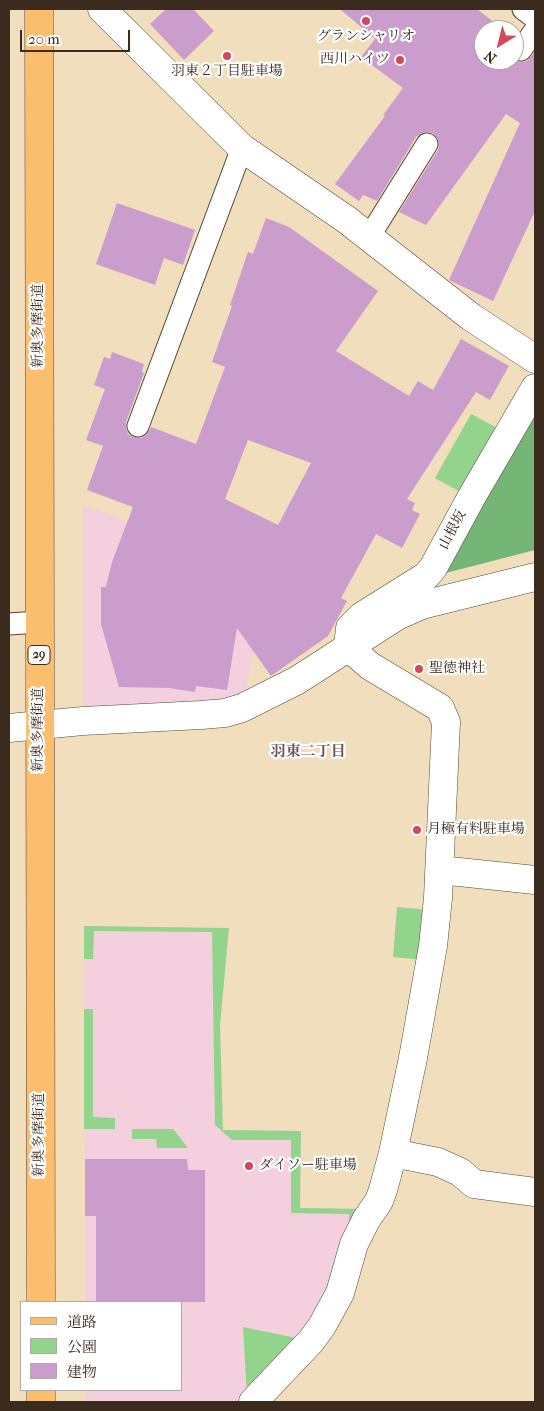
<!DOCTYPE html>
<meta charset="utf-8">
<style>
body{margin:0}
#map{position:relative;width:544px;height:1411px;overflow:hidden;background:#f0debd;font-family:"IM FELL French Canon","Noto Serif JP",serif}
canvas{display:block}
.frame{position:absolute;inset:0;border:10px solid #3b2a1e;pointer-events:none}
.legend{position:absolute;left:20px;top:1301px;width:162px;height:90px;box-sizing:border-box;background:#fff;border:1px solid #b1aaa5;margin:0;padding:6px 9px;list-style:none;font-size:15px;color:#3b2a1e}
.legend li{display:flex;align-items:center;gap:10px;height:25px}
.legend b{width:25px;border:1px solid #b1aaa5}
.north{position:absolute;left:474px;top:20px;width:50px;height:50px;box-sizing:border-box;background:#fff;border:1px solid #b1aaa5;border-radius:50%;rotate:216deg;font-size:14px;font-weight:700;line-height:20px;text-align:center;color:#3b2a1e}
.north::after{content:'';display:block;margin:auto;width:18px;height:22px;background:#d1495b;clip-path:polygon(50% 0,100% 100%,50% 72%,0 100%)}
.scale{position:absolute;left:20px;top:30px;width:110px;height:22px;box-sizing:border-box;border:2px solid #3b2a1e;border-top:0;padding-left:6px;font-size:15px;line-height:18px;white-space:nowrap;color:#3b2a1e;-webkit-text-stroke:4px #fff;paint-order:stroke}
</style>
<div id="map">
<canvas width="544" height="1411"></canvas>
<div class="frame"></div>
<ul class="legend">
<li><b style="height:6px;background:#fbbd6e"></b>道路</li>
<li><b style="height:14px;background:#92d48b"></b>公園</li>
<li><b style="height:14px;background:#ca9dcc"></b>建物</li>
</ul>
<div class="north">N</div>
<div class="scale">20 m</div>
</div>
<script>
const g = document.querySelector('canvas').getContext('2d');
g.lineJoin = 'round';
function paint(path, color) { g.fillStyle = color; g.fill(path, 'evenodd'); }
function stroke(path, color, width, dash) { g.strokeStyle = color; g.lineWidth = width; g.lineCap = dash ? 'butt' : 'round'; g.setLineDash(dash || []); g.stroke(path); }
function label(font, color, halo, rows, align = 'center') {
  g.font = font + ' "IM FELL French Canon","Noto Serif JP",serif'; g.lineWidth = 4.5; g.setLineDash([]); g.textBaseline = 'middle'; g.strokeStyle = halo; g.fillStyle = color; for (const [text, x, y, turn = 0] of rows) {
    g.save(); g.translate(x, y); g.rotate((+turn || 0) * Math.PI / 180); g.textAlign = isNaN(turn) ? turn : align; if (halo) g.strokeText(text, 0, 0); g.fillText(text, 0, 0); g.restore();
  }
}
paint(new Path2D(`
 M83,505L209,552L267,578L245,694L229,699L83,710Z
 M84,926L229,928L220,1025L223,1130L301,1131L300,1208L363,1209L333,1290L301,1339L243,1327L247,1396L243,1402H85V1390H181V1302H85Z`), '#f4cfde');
paint(new Path2D(`
 M471,414L501,430L464,494L435,478Z
 M397,907L430,910L423,960L393,957Z
 M84,926L229,928L220,1025L223,1130L301,1131L300,1208L363,1209L349,1232V1214L291,1213V1140H232L215,1125L212,932L94,931L93,959H84Z
 M84,1009H93V1117L115,1118V1129H84Z
 M132,1129H173L188,1148H157L156,1139H132Z
 M243,1327L301,1339L247,1396Z`), '#92d48b');
paint(new Path2D(`
 M535,404V550L442,574Z`), '#75b677');
paint(new Path2D(`
 M166,9H193L214,31L184,60L150,24Z
 M340,9H477L504,30H484V60H514L520,62L527,61L534,53L535,54V211L493,301L449,280L520,123L506,114L426,225L399,212L438,150L439,144L438,139L433,133L427,132L422,133L416,137L377,201L363,195L359,201L335,184L385,116L383,115L403,88L361,57L375,39Z
 M117,203L195,230L183,265L164,258L155,285L96,264Z
 M266,218L289,227L378,291L336,351L409,396L418,381L433,390L461,339L509,366L490,400L476,392L407,499L415,503L412,510L420,514L402,548L376,534L341,598L347,601L328,636L271,676L237,628L227,690L196,686L195,692L169,688L119,687L101,624V587H106L112,562L133,507L87,490L103,446L86,440L105,389L94,385L104,357L110,359L112,352L144,364L142,372L144,373L126,422V428L128,434L133,437L141,438L146,435L151,427L196,444L225,367L212,362L232,306L230,305L248,252L253,254ZM248,440L311,463L278,525L225,499Z
 M85,1159H187L188,1170H205V1302H96V1216H85Z`), '#ca9dcc');
const lane = new Path2D(`
 M523,9L535,18
 M521,50L535,30
 M369,237L427,144
 M138,426L242,148
 M9,624L39,622`);
const street = new Path2D(`
 M102,9L242,148L347,220L471,317L535,359
 M9,728L83,721L201,715L225,713L242,708L296,681L397,616L422,605L535,577
 M440,870L535,880
 M393,1153L438,1162L460,1172L474,1184L535,1192
 M253,1402L311,1341L322,1326L340,1293L354,1244L366,1220L379,1201L383,1190L393,1153L413,1058L433,946L438,898L446,722L440,708L370,666L348,647L350,628L362,616L426,576L433,568L471,498L535,388`);
const primary = new Path2D(`
 M39,9L41,1302
 M41,1390V1402`);
stroke(lane, '#564536', 23);
stroke(street, '#564536', 29);
stroke(primary, '#564536', 29);
stroke(lane, '#fff', 21);
stroke(street, '#fff', 28);
stroke(primary, '#fbbd6e', 28);
for (const [x, y, r, color] of [
 [366,21,5,"#d1495b"],
 [227,56,5,"#d1495b"],
 [400,60,5,"#d1495b"],
 [419,669,5,"#d1495b"],
 [417,830,5,"#d1495b"],
 [249,1166,5,"#d1495b"]
]) { const dot = new Path2D(); dot.arc(x, y, r, 0, 2 * Math.PI); g.fillStyle = color; g.fill(dot); stroke(dot, '#fff', 2); }
for (const [x, y, w] of [
 [39,655,22]
]) { const box = new Path2D(); box.roundRect(x - w / 2, y - 9.5, w, 19, 4); g.fillStyle = '#fff'; g.fill(box); stroke(box, '#3b2a1e', 1); }
label('bold 12px', '#3b2a1e', null, [
 ["29",39,655]
]);
label('14px', '#3b2a1e', '#fff', [
 ["グランシャリオ",366,37,"center"],
 ["西川ハイツ",390,60,"right"],
 ["羽東２丁目駐車場",227,72,"center"],
 ["聖徳神社",429,669],
 ["月極有料駐車場",427,830],
 ["ダイソー駐車場",259,1166]
], 'left');
label('14px', '#3b2a1e', '#fff', [
 ["新奥多摩街道",39,326,-90],
 ["山根坂",453,530,-62],
 ["新奥多摩街道",39,730,-90],
 ["新奥多摩街道",40,1135,-90]
]);
label('bold 15px', '#6d525b', '#fff', [
 ["羽東二丁目",308,752]
]);
</script>
